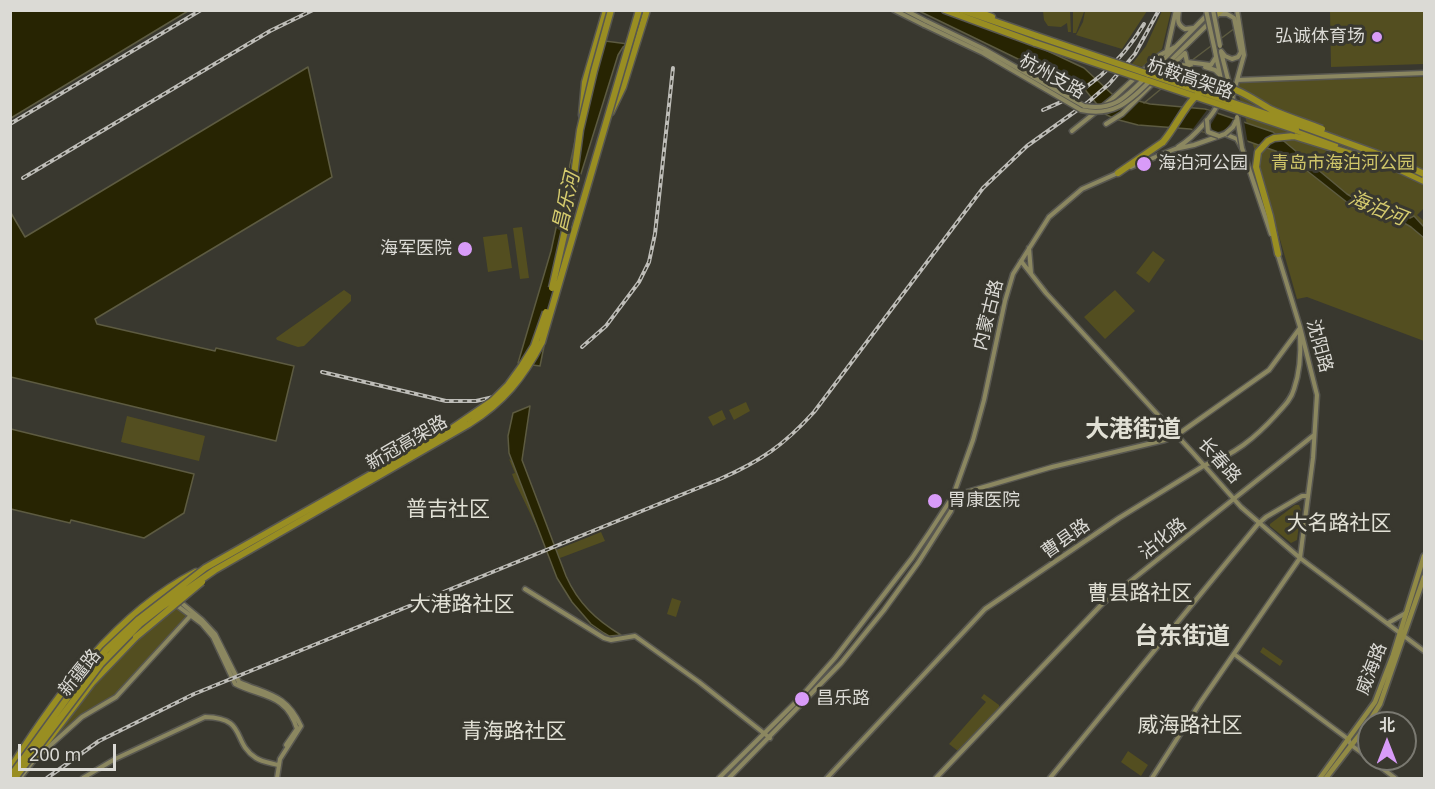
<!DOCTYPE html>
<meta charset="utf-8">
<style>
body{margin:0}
#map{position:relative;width:1435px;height:789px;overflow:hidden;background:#39382f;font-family:"Noto Sans","Noto Sans SC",sans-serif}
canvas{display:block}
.frame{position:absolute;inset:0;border:12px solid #dbdad5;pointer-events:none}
.north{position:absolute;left:1357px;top:711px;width:60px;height:60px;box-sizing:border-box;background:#39382f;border:2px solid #7a7971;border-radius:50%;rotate:0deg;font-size:16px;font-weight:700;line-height:24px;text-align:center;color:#dbdad5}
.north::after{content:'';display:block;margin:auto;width:21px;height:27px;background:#d89bf8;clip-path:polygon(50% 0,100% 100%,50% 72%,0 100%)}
.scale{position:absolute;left:18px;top:744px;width:98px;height:27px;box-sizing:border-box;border:3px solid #dbdad5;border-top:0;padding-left:8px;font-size:18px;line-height:21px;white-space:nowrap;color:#dbdad5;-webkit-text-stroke:4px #39382f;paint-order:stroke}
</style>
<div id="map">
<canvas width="1435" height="789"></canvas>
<div class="frame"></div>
<div class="north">北</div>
<div class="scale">200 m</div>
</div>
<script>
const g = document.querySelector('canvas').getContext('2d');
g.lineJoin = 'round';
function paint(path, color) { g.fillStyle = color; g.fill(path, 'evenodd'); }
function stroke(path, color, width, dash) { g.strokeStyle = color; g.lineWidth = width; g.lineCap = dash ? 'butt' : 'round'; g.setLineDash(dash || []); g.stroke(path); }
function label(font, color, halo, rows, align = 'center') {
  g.font = font + ' "Noto Sans","Noto Sans SC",sans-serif'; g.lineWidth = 6; g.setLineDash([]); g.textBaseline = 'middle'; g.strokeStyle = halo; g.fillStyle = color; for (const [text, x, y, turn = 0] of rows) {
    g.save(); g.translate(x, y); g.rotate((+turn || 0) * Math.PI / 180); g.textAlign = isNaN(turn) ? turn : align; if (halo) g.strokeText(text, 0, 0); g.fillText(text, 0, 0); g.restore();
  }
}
paint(new Path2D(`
 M1043,11H1070L1071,32H1068L1067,23L1061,27L1048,26L1044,20Z
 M1075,11L1084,12L1076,33H1073V12Z
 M1085,11V10L1147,11L1122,49L1076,35L1083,22Z
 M1162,11H1171L1162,49L1143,67L1132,64L1146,46Z
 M1330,11H1424V64L1331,67Z
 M1424,77V208L1417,215L1424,221V341L1307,297L1297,299L1236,85L1243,82Z
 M522,227L529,278L520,279L513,228Z
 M507,234L512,268L488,272L483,237Z
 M1153,251L1165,260L1149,283L1136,273Z
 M344,290L351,295V301L304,346L298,347L277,340L276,338Z
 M1115,290L1135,311L1105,339L1084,317Z
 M746,402L750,411L734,420L729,410Z
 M722,410L726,419L713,426L708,417Z
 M127,416L205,436L199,461L121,442Z
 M509,459L513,462L545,544L515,482L512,474L515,473Z
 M1295,505H1299L1301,510L1297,540L1291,543L1270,526V524Z
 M601,532L605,541L560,558L556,550Z
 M672,598L681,601L676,617L667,614Z
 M177,608L186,615L187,618L118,692L77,720L56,737L93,685L121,653L173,609Z
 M1263,647L1283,661L1280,666L1260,652Z
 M984,694L999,705V708L958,751L949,744L986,702L981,698Z
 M1128,751L1148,765L1141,776L1121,762Z`), '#534e20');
const water = new Path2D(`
 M11,10H188V11L11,118Z
 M919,11H962L1084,68L1112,94L1150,104L1205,109L1273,132L1347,194L1364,204L1385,210L1387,208L1410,218L1414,216L1424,227V238L1411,227L1399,220L1353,207L1287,155L1247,141L1190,129L1138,125L1115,119L1105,114L1082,86L1049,74Z
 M605,41L628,44L623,47L618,55L575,193L540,366L518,363L551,251L580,118Z
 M308,67L332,177L95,319L97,324L215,351L216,348L294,366L276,441L11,377V213L25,237Z
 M530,406L522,460L566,576C578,603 596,620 621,635L609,636L604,633L591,624L572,602L557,578L509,453L508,436L513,413Z
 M11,429L194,474L184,513L144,538L71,520L70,523L11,509Z`);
paint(water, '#272402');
stroke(water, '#5d5b41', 1.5);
paint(new Path2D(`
 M1207,110L1218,113L1210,126L1215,133L1226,129L1234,118L1244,121L1248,144L1216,133L1192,130Z`), '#39382f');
stroke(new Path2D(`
 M1191,61L1235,28
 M1171,79L1184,66
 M1144,103L1161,89`), '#5d5b41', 1.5);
const secondary = new Path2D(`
 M894,10L924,25
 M905,10L926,21
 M1179,10C1178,19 1176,24 1185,29L1193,28
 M1219,14H1227L1234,18L1241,52L1238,57L1232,59L1225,56L1221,51
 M1167,50L1176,10
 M1221,52L1234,103
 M1185,53L1187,62L1211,65L1216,57
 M1172,64L1191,66
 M1156,67L1209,13
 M1205,67L1215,70L1219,74
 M1162,69L1211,21
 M1159,77L1185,53
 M1237,80L1424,73
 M1233,95L1244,55L1237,10
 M1106,124L1122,114L1154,82
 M1072,131L1112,99L1160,55L1175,47
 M1178,147C1193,138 1219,111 1222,93C1223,80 1217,64 1215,51
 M1131,167L1175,149L1194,145L1225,134L1237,139L1242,148L1271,234
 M1029,248L1031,273
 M1021,261L1046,293L1194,454L1241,507L1300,558L1424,651
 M953,496L1052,467L1165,440L1177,435L1269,370L1300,328
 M525,589L604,638L611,640L635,636L699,682L770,738
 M178,600L202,620L215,634L239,682C269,695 286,694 301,726L280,759L277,778
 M175,604L202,624L213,637L235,684C262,698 286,693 297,729L286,745
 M1388,623L1406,613
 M135,632L155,616
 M110,642L130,622
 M1234,654L1348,739L1351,745L1369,758
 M43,727L58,706
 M44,751L82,717L116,697L192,614
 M1370,759L1395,778
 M20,778L34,760
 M83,778L115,759L205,717C248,718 231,742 256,758C262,762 271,763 278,765
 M719,778L799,699L835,658L912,558L929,533L953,496L973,440L984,400L1005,301L1013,274L1049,217L1082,189L1118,173
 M729,778L841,663L884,610L918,563L951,511L953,496
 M827,778L985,609L1119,518L1205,465C1234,455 1255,438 1276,415C1283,407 1291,400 1294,389C1300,372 1301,352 1300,334
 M936,778L1103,603L1314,435
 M1050,778L1258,524L1266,517L1302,496H1308
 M1152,778L1200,703L1300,558L1313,458L1317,395L1300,327L1277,252`);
const primary = new Path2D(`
 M1211,21L1222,10
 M1320,778L1375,702L1393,655L1424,556
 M1326,778L1367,725L1380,704L1424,577`);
const highway = new Path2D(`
 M945,10L1035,43
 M962,10L1037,36
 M974,10L992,17
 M611,112L623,87L647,10
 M582,115L585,82L606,10
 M1296,130L1335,145
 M1392,166L1424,181
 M1118,173L1163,142
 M1278,254L1270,216L1256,167L1258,152L1268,141L1274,138L1294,136L1394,167
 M34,759L92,683L136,637
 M10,769C57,694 116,613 196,572`);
stroke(secondary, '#585750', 7);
stroke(primary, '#585750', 8);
stroke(highway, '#585750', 9);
stroke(secondary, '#8b8760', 4);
stroke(primary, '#918a45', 4.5);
stroke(highway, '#998e22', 6);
const rail = new Path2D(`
 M1043,110C1086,93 1120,64 1144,24
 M10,124L201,10
 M23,178L270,31L313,10
 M582,347L606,326L639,282L649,262L655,234L673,68
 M322,372L446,401H476L498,396
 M47,778L99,741L194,694L720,479C761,461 784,445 814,412L983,188L1027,146L1087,103L1109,84L1135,54L1159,10`);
stroke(rail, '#bebdb8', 4);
stroke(rail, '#39382f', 1.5, [4.5]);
const secondaryBridge = new Path2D(`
 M1206,10L1215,51
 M1213,10L1220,46
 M926,21L984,49L1084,106C1112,111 1124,99 1143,80
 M924,25L983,53L1081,110C1112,117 1128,103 1149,82
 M1148,75L1156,67
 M1154,76L1162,69
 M1237,117L1242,148
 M1207,120L1208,132L1219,136
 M1225,134L1233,127L1236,121`);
const highwayBridge = new Path2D(`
 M1037,36L1298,125L1397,161L1424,174
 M1035,43L1296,130
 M1163,142C1175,128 1183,109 1195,97C1220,72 1247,96 1270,109C1287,117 1305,122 1322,129
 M552,288L569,213L580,130L594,71L611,10
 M136,637L202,582
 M10,777L79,682L106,650L139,619L205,568L451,429L492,401L508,385L521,367L534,346L546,312
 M15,778L101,664L140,624L163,606L215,570L469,424C504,402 523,378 542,342L639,10`);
stroke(secondaryBridge, '#585750', 7, []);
stroke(highwayBridge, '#585750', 9, []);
stroke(secondaryBridge, '#8b8760', 4);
stroke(highwayBridge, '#998e22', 6);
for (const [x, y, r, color] of [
 [1377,37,6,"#d89bf8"],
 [1144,164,8,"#d89bf8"],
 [465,249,8,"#d89bf8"],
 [935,501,8,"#d89bf8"],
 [802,699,8,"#d89bf8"]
]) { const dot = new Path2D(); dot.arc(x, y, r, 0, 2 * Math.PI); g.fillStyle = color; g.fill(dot); stroke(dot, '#39382f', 2); }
label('18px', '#dbdad5', '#39382f', [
 ["弘诚体育场",1365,37,"right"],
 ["海泊河公园",1158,164],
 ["海军医院",452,249,"right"],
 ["胃康医院",948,501],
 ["昌乐路",816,699]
], 'left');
label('18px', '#dbdad5', '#39382f', [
 ["杭州支路",1052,77,29],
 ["杭鞍高架路",1190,79,19],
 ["内蒙古路",989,315,-76],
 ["沈阳路",1319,346,75],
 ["新冠高架路",407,443,-30],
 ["长春路",1219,461,48],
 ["曹县路",1066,539,-35],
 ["沾化路",1163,539,-38],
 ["威海路",1372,669,-69],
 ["新疆路",80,673,-51]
]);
label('18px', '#d0c669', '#39382f', [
 ["青岛市海泊河公园",1343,164]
]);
label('italic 20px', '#d5cb6e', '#39382f', [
 ["昌乐河",567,202,-77],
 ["海泊河",1377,209,22]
]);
label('21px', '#e1e0d5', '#39382f', [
 ["普吉社区",448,510],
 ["大名路社区",1339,524],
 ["曹县路社区",1140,594],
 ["大港路社区",462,605],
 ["威海路社区",1190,726],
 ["青海路社区",514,732]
]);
label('bold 24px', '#e1e0d5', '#39382f', [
 ["大港街道",1133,430],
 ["台东街道",1182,637]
]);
</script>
